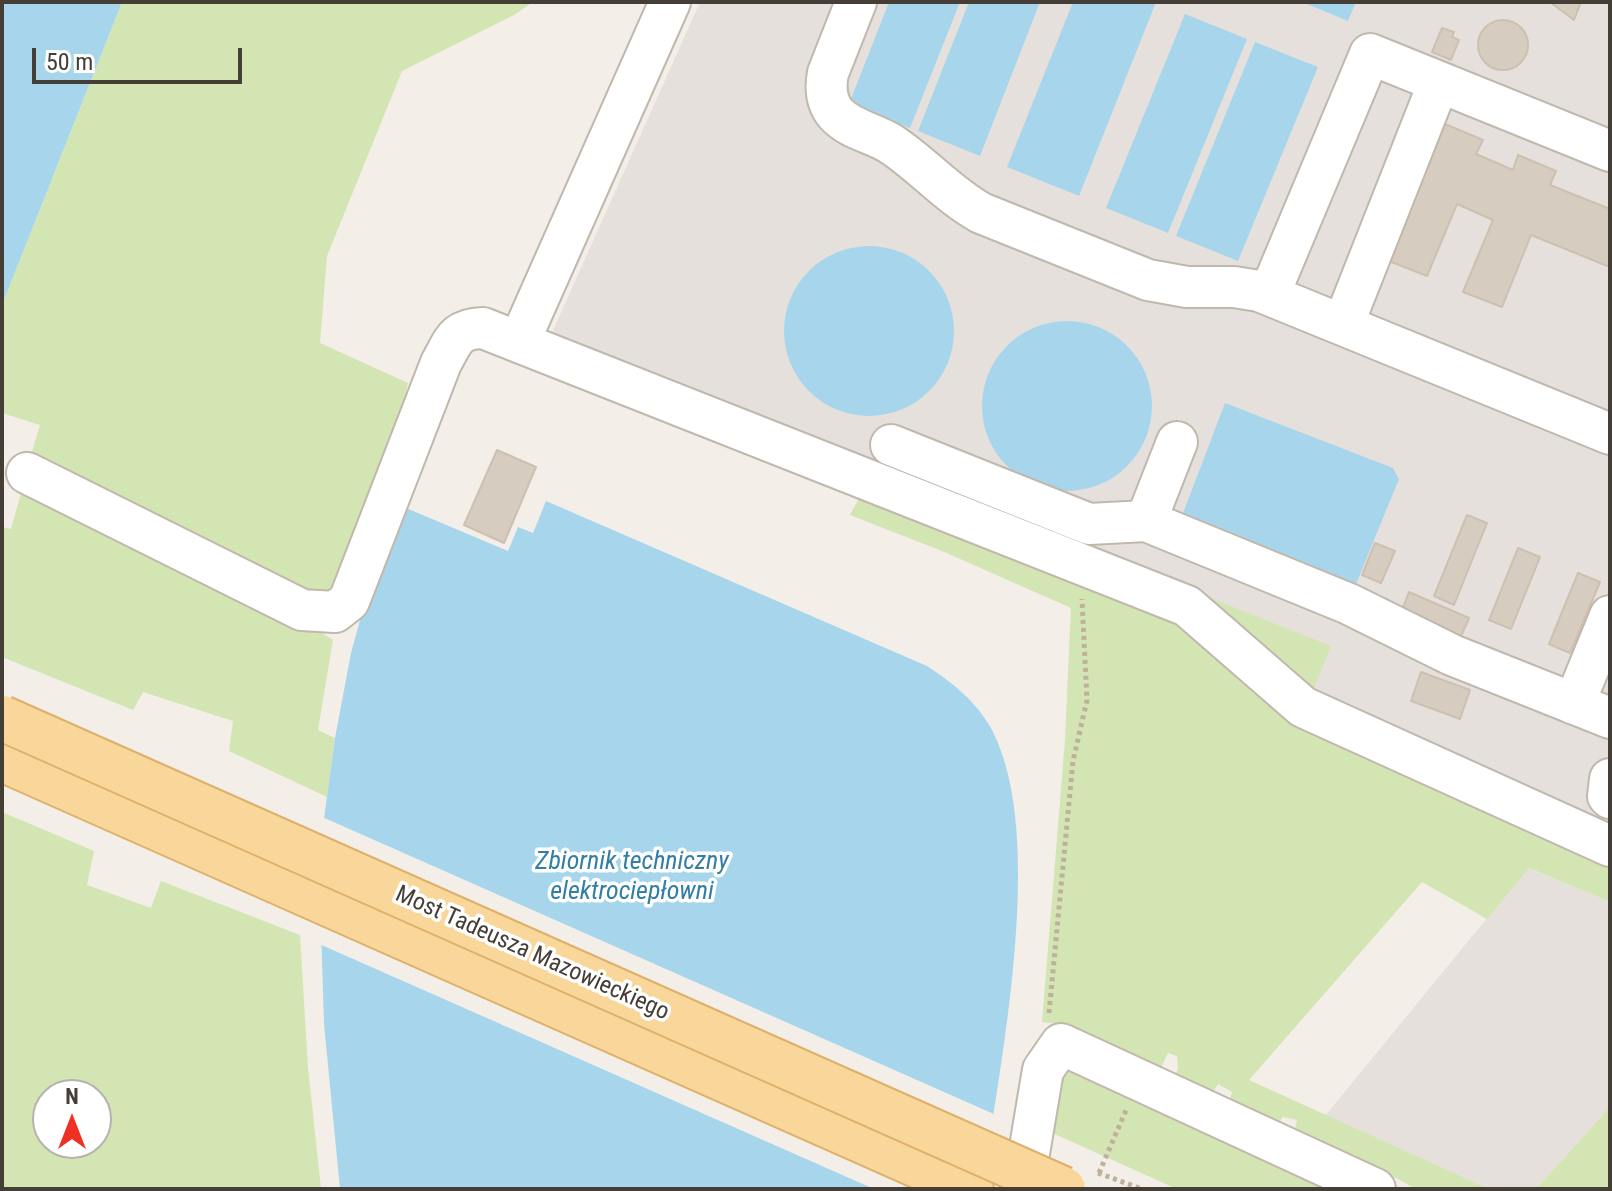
<!DOCTYPE html>
<meta charset="utf-8">
<style>
body{margin:0}
#map{position:relative;width:1612px;height:1191px;overflow:hidden;background:#f3eee7;font-family:"Roboto Condensed",sans-serif}
canvas{display:block}
.frame{position:absolute;inset:0;border:4px solid #453e37;pointer-events:none}
.north{position:absolute;left:32px;top:1079px;width:80px;height:80px;box-sizing:border-box;background:#fff;border:2px solid #b5b2af;border-radius:50%;rotate:0deg;font-size:22px;font-weight:700;line-height:32px;text-align:center;color:#453e37}
.north::after{content:'';display:block;margin:auto;width:28px;height:36px;background:#ef3023;clip-path:polygon(50% 0,100% 100%,50% 72%,0 100%)}
.scale{position:absolute;left:32px;top:48px;width:210px;height:36px;box-sizing:border-box;border:4px solid #453e37;border-top:0;padding-left:10px;font-size:24px;line-height:28px;white-space:nowrap;color:#453e37;-webkit-text-stroke:6px #fff;paint-order:stroke}
</style>
<div id="map">
<canvas width="1612" height="1191"></canvas>
<div class="frame"></div>
<div class="north">N</div>
<div class="scale">50 m</div>
</div>
<script>
const g = document.querySelector('canvas').getContext('2d');
g.lineJoin = 'round';
function paint(path, color) { g.fillStyle = color; g.fill(path, 'evenodd'); }
function stroke(path, color, width, dash) { g.strokeStyle = color; g.lineWidth = width; g.lineCap = dash ? 'butt' : 'round'; g.setLineDash(dash || []); g.stroke(path); }
function label(font, color, halo, rows, align = 'center') {
  g.font = font + ' "Roboto Condensed",sans-serif'; g.lineWidth = 7; g.setLineDash([]); g.textBaseline = 'middle'; g.strokeStyle = halo; g.fillStyle = color; for (const [text, x, y, turn = 0] of rows) {
    g.save(); g.translate(x, y); g.rotate((+turn || 0) * Math.PI / 180); g.textAlign = isNaN(turn) ? turn : align; if (halo) g.strokeText(text, 0, 0); g.fillText(text, 0, 0); g.restore();
  }
}
paint(new Path2D(`
 M700,2H1610V834L1312,692L1330,646L551,335Z
 M1528,868L1610,902V1107L1536,1189H1489L1325,1116Z`), '#e5e0dc');
paint(new Path2D(`
 M122,2H533L514,15L402,71L327,256L320,343L408,383L386,480L343,583L300,619L333,640L318,730L335,738L327,797L229,751L233,721L143,692L133,710L2,657V527L11,529L21,493L99,527L31,455L40,425L2,413V305Z
 M877,465L1331,646L1313,691L1610,834V902L1529,868L1487,919L1422,882L1249,1080L1489,1189H1416L1354,1155L1298,1140L1295,1129L1297,1120L1283,1117L1277,1125L1228,1106L1232,1092L1218,1084L1210,1096L1174,1078L1178,1069L1177,1056L1168,1053L1160,1070L1078,1042L1063,1024L1042,1022L1065,740L1071,608L942,551L850,515Z
 M2,812L94,851L87,885L151,908L161,881L300,935L308,1068L321,1189H2ZM48,1095H96V1143H48Z
 M1055,1063L1354,1189H1177L1041,1128Z
 M1610,1107V1189H1536Z`), '#d2e5b2');
paint(new Path2D(`
 M2,2H122L2,305Z
 M889,2H960L910,128L849,104Z
 M969,2H1040L980,156L918,131Z
 M1073,2H1156L1079,196L1007,167Z
 M1302,2H1356L1348,21Z
 M1185,14L1247,39L1168,233L1106,208Z
 M1255,42L1318,67L1238,261L1176,236Z
 M784 331a85 85 0 1 1 170 0a85 85 0 1 1-170 0Z
 M982 406a85 85 0 1 1 170 0a85 85 0 1 1-170 0Z
 M1225,403L1393,468L1399,479L1354,589L1180,521Z
 M546,501L927,666C953,683 977,702 992,730C1048,838 999,1069 982,1189H340L324,1024L320,896L323,826L335,738L351,653L373,573L399,505L508,551L518,527L533,533Z`), '#a7d6ec');
paint(new Path2D(`
 M320,816L996,1115L986,1189H874L317,943L316,896Z`), '#f3eee7');
const building = new Path2D(`
 M1550,2H1581L1574,20Z
 M1478 45a25 25 0 1 1 50 0a25 25 0 1 1-50 0Z
 M1442,28L1454,32L1452,37L1459,40L1451,60L1432,52Z
 M1445,124L1483,140L1476,154L1513,170L1518,155L1556,171L1550,185L1610,209V267L1531,235L1502,307L1463,292L1493,220L1457,204L1427,276L1389,261Z
 M497,450L536,467L504,543L464,525Z
 M1467,515L1487,523L1454,605L1434,596Z
 M1375,543L1395,551L1381,583L1362,575Z
 M1518,548L1540,557L1511,629L1489,620Z
 M1578,573L1600,582L1570,653L1549,644Z
 M1409,592L1469,618L1458,643L1399,618Z
 M1421,672L1470,690L1460,719L1411,701Z`);
paint(building, '#d7ccc0');
stroke(building, '#cec0b1', 2);
const minor = new Path2D(`
 M856,2L828,73C825,88 826,102 836,114C851,130 874,133 891,144C923,165 947,194 981,213L1148,280L1187,287H1234L1259,291L1610,434
 M1269,295L1370,54L1610,151
 M1343,325L1439,82
 M520,340L670,2
 M891,445L1089,524L1146,521L1349,604L1452,655L1610,718
 M27,473L302,610L335,612L349,601L441,363C454,340 455,329 483,328L1187,606L1303,707L1610,846
 M1146,521L1177,442
 M1574,704L1610,616
 M1610,779L1608,796L1610,798
 M1023,1189L1043,1070L1061,1044L1375,1189`);
const major = new Path2D(`
 M2,759L971,1189`);
stroke(minor, '#c1b8ad', 44);
stroke(major, '#ddb16b', 48);
stroke(new Path2D(`
 M1049,1013L1073,761L1087,700L1082,599
 M1098,1173L1142,1189
 M1099,1173L1127,1108`), '#bfb09c', 5, [4, 4]);
stroke(minor, '#fff', 40);
stroke(major, '#f9d69a', 44);
const majorBridge = new Path2D(`
 M2,718L1063,1189`);
stroke(majorBridge, '#ddb16b', 48, []);
stroke(majorBridge, '#f9d69a', 44);
label('24px', '#453e37', '#fff', [
 ["Most Tadeusza Mazowieckiego",532,954,24]
]);
label('italic 26px', '#337ea4', '#fff', [
 ["Zbiornik techniczny",632,862],
 ["elektrociepłowni",632,892]
]);
</script>
